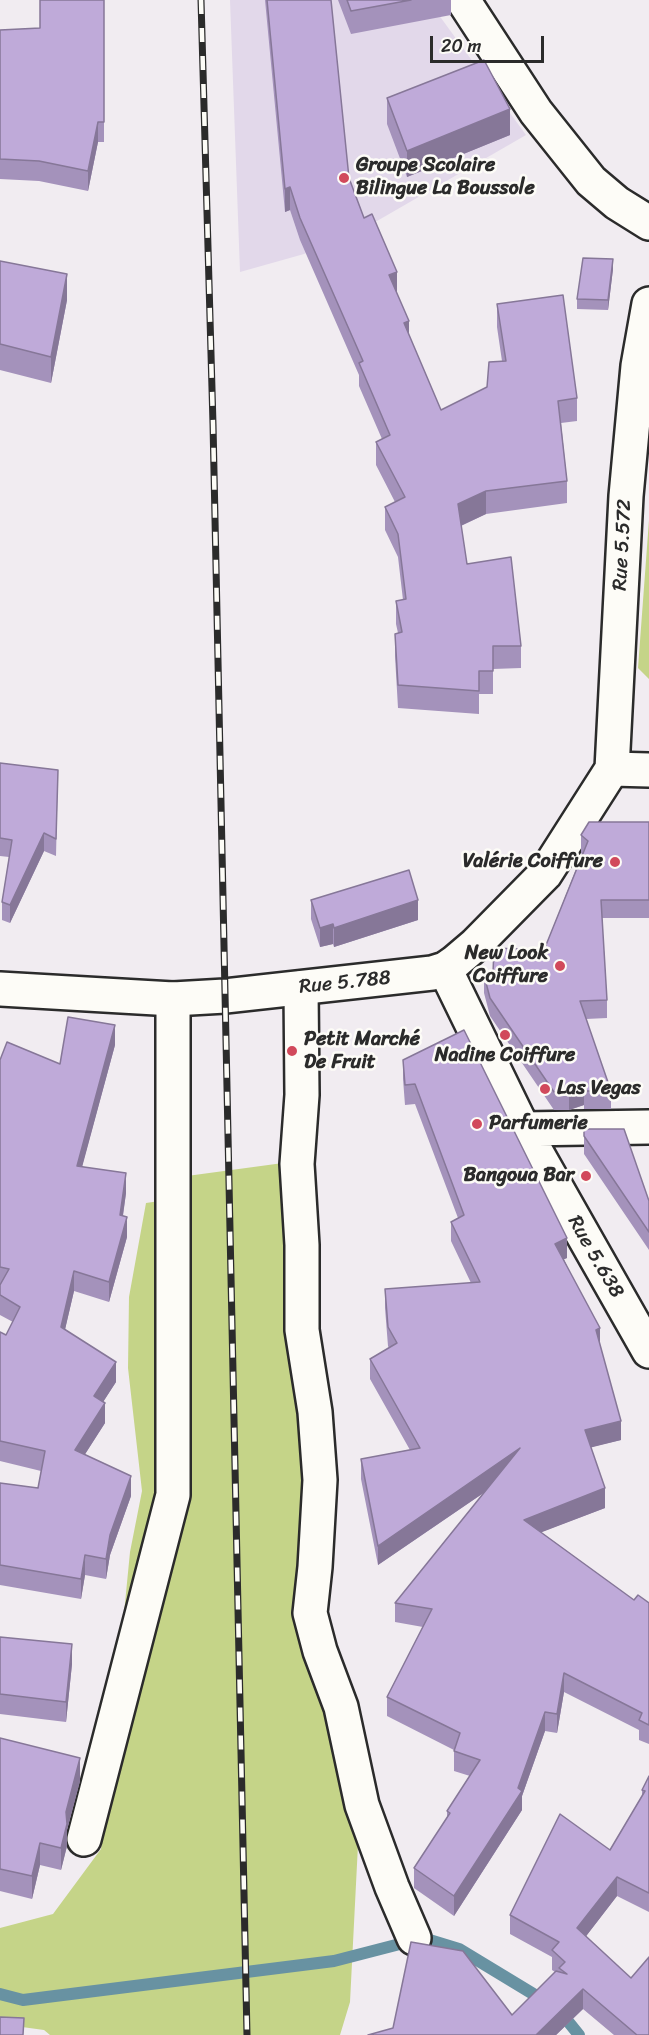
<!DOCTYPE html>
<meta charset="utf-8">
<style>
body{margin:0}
#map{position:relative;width:649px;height:2035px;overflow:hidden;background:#f1ecf1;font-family:Sriracha,sans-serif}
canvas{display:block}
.scale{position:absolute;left:430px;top:36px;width:114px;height:27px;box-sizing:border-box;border:3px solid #2b2b2b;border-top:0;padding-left:8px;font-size:18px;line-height:21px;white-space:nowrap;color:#2b2b2b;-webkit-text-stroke:4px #fdfcf7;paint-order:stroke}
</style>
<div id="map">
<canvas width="649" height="2035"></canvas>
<div class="scale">20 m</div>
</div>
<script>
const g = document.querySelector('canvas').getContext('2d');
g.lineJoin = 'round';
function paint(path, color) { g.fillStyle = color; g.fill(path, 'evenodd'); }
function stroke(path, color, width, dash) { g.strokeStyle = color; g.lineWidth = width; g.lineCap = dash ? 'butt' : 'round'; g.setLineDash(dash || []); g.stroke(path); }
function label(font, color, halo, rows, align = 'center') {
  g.font = font + ' Sriracha,sans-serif'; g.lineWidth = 5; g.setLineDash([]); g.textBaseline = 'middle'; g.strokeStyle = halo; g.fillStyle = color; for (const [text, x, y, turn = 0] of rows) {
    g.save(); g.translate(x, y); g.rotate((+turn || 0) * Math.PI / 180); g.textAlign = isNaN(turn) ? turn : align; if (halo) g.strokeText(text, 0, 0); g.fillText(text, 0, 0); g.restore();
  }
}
paint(new Path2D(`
 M230,0H428L526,135L377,221L304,254L240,272Z`), '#e2d8ea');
paint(new Path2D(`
 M649,520V679L638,668Z
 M283,1163L310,1446L311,1661L359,1825L350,2002L340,2035H50L44,2030L0,2024V1928L53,1914L101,1849L130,1552L142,1491L128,1368L129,1297L146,1203L187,1197V1176Z`), '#c5d488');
stroke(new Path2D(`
 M0,1994L23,2000L334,1961L423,1938L459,1949L558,2009L579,2035`), '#6892a2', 12);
const street = new Path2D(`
 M463,0L536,112L591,181L617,203L649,223
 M612,769L649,770
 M445,969L523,1129L649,1351
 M301,988L302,1095L297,1164L302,1245V1330L315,1412L320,1480L315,1567L310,1613L320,1651L341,1707L362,1805L392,1887L414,1938
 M523,1129L649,1127
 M84,1839L173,1495V999`);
const secondary = new Path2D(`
 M0,989L173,999L225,996L432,973L445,969L455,962L475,945L545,874L612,769L626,496L638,366L649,304`);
stroke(street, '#2b2b2b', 38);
stroke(secondary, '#2b2b2b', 38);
stroke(street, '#fdfcf7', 33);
stroke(secondary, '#fdfcf7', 33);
const rail = new Path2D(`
 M201,0L213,424L247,2035`);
stroke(rail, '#2b2b2b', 7);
stroke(rail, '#fdfcf7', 4.5, [14]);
paint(new Path2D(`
 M104,0V142H98L88,191L39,181L0,179V30L40,28Z
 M265,0H331L349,178L364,218L397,293L409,335L441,410L487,387L502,361L497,327V304L577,398V421L561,423L567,481V503L486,514L461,526L467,564L521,646V668L493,669V694H479V714L398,708L395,656V634L398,633L396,624V601L403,600L398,557L385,530V507L395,502L376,465V442L382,439L359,386V375L300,240L290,210L285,212Z
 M338,0H451V15L351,34Z
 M387,98L510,135L407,177L387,124Z
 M0,261L67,300L51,383L0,370Z
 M613,269L608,310L577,309V299Z
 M0,763L58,770L56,856L44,851L10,923L2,920V902L9,857L0,856Z
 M649,822V918H602L607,1000V1018L586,1019L611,1091V1109H584V1105L569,1110H554L490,1016L484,993V975L493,973L544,950L582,854L581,853V835Z
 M311,900L418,920L334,947L333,944L320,947L311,919Z
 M115,1045L82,1166L126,1193L123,1216L127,1237L109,1302L74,1291L65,1329L116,1382L103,1402L105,1423L85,1454L131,1496L110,1555L106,1579L85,1575L81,1599L0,1585V1483L38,1488L41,1471L0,1461V1332L6,1335L13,1322L0,1315V1060L60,1064Z
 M403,1060L567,1258L564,1259L600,1345L621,1440L591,1447L605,1508L541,1532L634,1600L649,1603V1744L639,1740V1730L564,1692L557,1733L545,1731L522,1796V1810L454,1916L414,1888V1868L447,1818V1811L470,1776L454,1771V1750L387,1716V1697L423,1627L395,1622V1603L485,1492L378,1565L361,1479V1459L410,1450L370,1379V1359L389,1348L388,1346L385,1308V1289L471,1283L451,1241V1222L458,1218L415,1104L405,1105L403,1079Z
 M584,1129L649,1201V1250L584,1154Z
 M0,1637L72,1664L66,1722L0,1714Z
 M0,1738L80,1781L67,1830V1846L61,1870L40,1865L32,1899L0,1891Z
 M649,1776V1912L617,1896L586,1936L649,2035H614L583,2009L556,2035H368L512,2015L555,1972L552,1970V1957L510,1934V1915L610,1850L642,1796V1790Z`), '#a492bb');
paint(new Path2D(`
 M510,109V135L407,177V151Z
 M98,122V142L88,191V171Z
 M290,187V210L285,212V189Z
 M613,259V269L608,310V300Z
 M397,272V295L389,275Z
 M67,274V300L51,383V357Z
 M409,321V344L404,323Z
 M486,491V514L458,527V504Z
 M44,833V851L10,923V905Z
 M418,900V920L334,947V928Z
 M333,924V944L320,947V928Z
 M115,1025V1045L77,1186V1166Z
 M584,1087V1105L569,1110V1092Z
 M126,1173V1193L120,1235V1215Z
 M127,1217V1237L109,1302V1282Z
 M567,1238V1258L555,1263V1244Z
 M74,1271V1291L61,1347V1327Z
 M600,1328V1348L596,1330Z
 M116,1362V1382L94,1416V1396Z
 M105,1403V1423L75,1470V1450Z
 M621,1421V1440L585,1449V1430Z
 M520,1448V1468L378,1565V1546Z
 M131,1476V1496L110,1555L106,1579V1559L110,1535Z
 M605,1488V1508L524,1539V1520Z
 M85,1555V1575L81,1599V1579Z
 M72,1644V1664L66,1722V1702Z
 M564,1673V1692L557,1733V1714Z
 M545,1712V1731L522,1796V1810L454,1916V1896L518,1788Z
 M80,1758V1781L67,1830V1846L61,1870V1848L66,1812Z
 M40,1843V1865L32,1899V1876Z
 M617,1877V1896L577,1948V1928Z
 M583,1989V2009L556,2035H536Z`), '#867798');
const building = new Path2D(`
 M40,0H104V122H98L88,171L39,161L0,159V30L40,28Z
 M267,0H331L349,178L364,218L372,214L397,272L389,275L409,321L404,323L441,410L487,387L489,362L506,361L497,304L563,295L577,398L558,401L567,481L486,491L458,504L467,564L511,557L521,646H493V671H479V691L398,685L395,634L402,632L396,601L406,599L398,534L385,507L405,497L376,442L390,435L359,363L363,361L300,218L290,187L285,189Z
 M347,0H411L351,11Z
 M484,60L510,109L407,151L387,98Z
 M583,258L613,259L608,300L577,299Z
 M0,261L67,274L51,357L0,344Z
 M0,763L58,770L56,839L44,833L10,905L2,902L12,840L0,838Z
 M589,822H649V900H601L607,1000L580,1001L611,1091H584V1087L569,1092H554L490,998L484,975L493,973L494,948L544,950L588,841L581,835Z
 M409,870L418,900L334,928L333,924L320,928L311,900Z
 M68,1017L115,1025L77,1166L126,1173L120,1215L127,1217L109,1282L74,1271L61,1327L116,1362L94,1396L105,1403L75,1450L131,1476L110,1535L106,1559L85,1555L81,1579L0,1565V1483L38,1488L45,1451L0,1441V1332L6,1335L20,1307L0,1295V1285L9,1269L0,1267V1060L7,1042L60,1064Z
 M464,1030L567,1238L555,1244L600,1328L596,1330L621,1421L585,1430L605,1488L524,1520L634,1600L638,1595L649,1603V1725L639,1720L642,1713L564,1673L557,1714L545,1712L518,1788L522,1791L454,1896L414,1868L450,1813L447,1811L480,1760L454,1751L460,1733L387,1697L432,1609L395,1603L520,1448L378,1546L361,1459L420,1448L370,1359L397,1343L388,1327L385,1289L480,1282L451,1222L464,1215L415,1084L405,1085L403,1060Z
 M584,1129H624L649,1201V1232L584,1136Z
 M0,1637L72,1644L66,1702L0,1694Z
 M0,1738L80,1758L66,1812L67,1824L61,1848L40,1843L32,1876L0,1869Z
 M649,1776V1893L617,1877L577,1928L631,1978L649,1957V2035H637L583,1989L536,2035H368L393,2028L411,1942L463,1951L512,2015L556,1971L567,1974L559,1968L565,1962L552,1950L559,1942L510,1915L560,1814L610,1850L645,1791L642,1790Z
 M0,2017L24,2018L23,2035H0Z`);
paint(building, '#bfaad9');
stroke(building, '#867798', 1.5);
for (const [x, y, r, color] of [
 [344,178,6,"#d1495b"],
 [615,862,6,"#d1495b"],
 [560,966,6,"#d1495b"],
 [505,1035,6,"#d1495b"],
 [292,1051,6,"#d1495b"],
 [545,1089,6,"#d1495b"],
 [477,1124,6,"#d1495b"],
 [586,1176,6,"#d1495b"]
]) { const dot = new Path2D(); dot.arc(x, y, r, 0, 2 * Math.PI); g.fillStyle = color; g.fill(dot); stroke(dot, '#fdfcf7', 2); }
label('bold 20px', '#2b2b2b', '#fdfcf7', [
 ["Groupe Scolaire",356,166],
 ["Bilingue La Boussole",356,189],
 ["Valérie Coiffure",603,862,"right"],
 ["New Look",548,954,"right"],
 ["Coiffure",548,977,"right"],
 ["Petit Marché",304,1040],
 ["De Fruit",304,1063],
 ["Nadine Coiffure",505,1056,"center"],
 ["Las Vegas",557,1089],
 ["Parfumerie",489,1124],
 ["Bangoua Bar",574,1176,"right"]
], 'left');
label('20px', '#2b2b2b', '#fdfcf7', [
 ["Rue 5.572",623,545,-87],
 ["Rue 5.788",345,983,-6],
 ["Rue 5.638",595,1257,60]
]);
</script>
